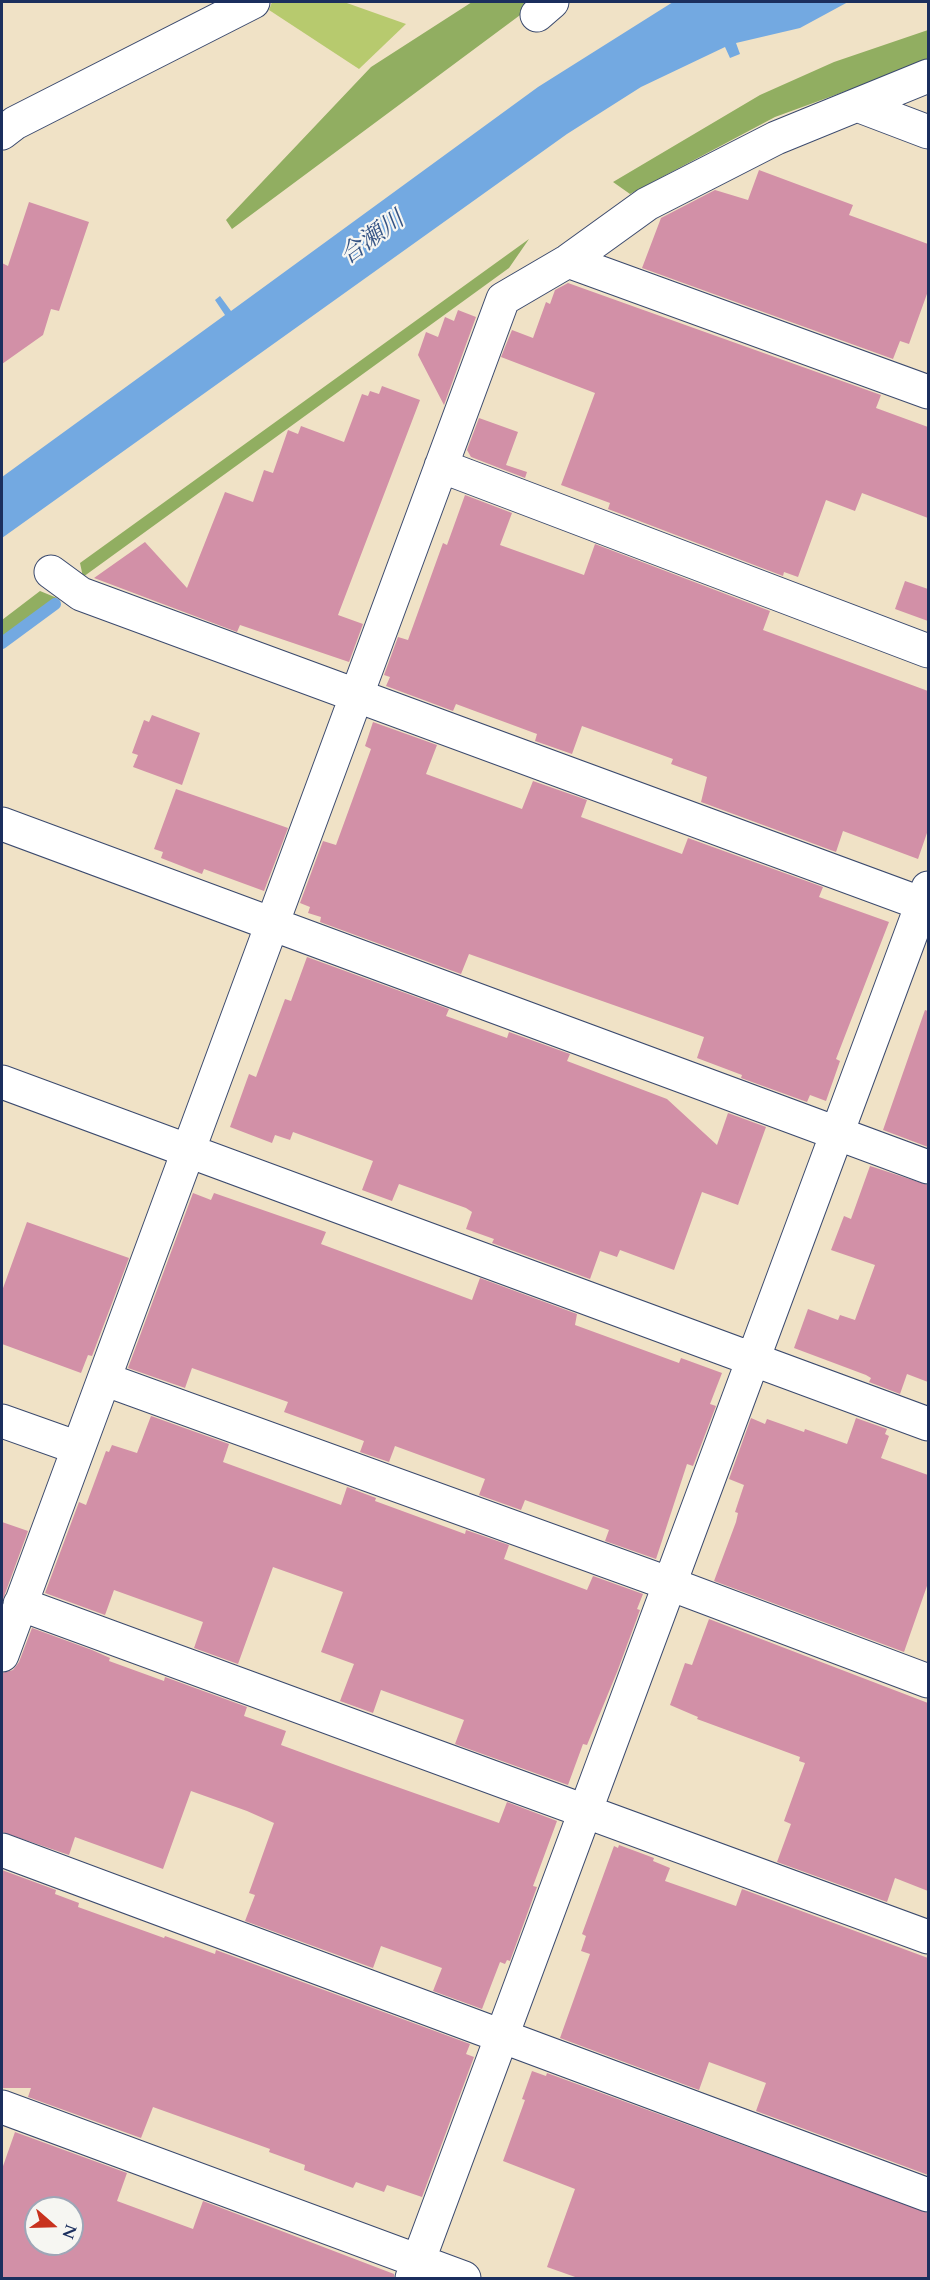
<!DOCTYPE html>
<meta charset="utf-8">
<style>
body{margin:0}
#map{position:relative;width:930px;height:2280px;overflow:hidden;background:#f0e2c6;font-family:Cardo,serif}
canvas{display:block}
.frame{position:absolute;inset:0;border:3px solid #1b2f5e;pointer-events:none}
.north{position:absolute;left:24px;top:2196px;width:60px;height:60px;box-sizing:border-box;background:#f6f6f2;border:2px solid #9ea6b7;border-radius:50%;rotate:110deg;font-size:16px;font-weight:700;line-height:24px;text-align:center;color:#1b2f5e}
.north::after{content:'';display:block;margin:auto;width:21px;height:27px;background:#c8321e;clip-path:polygon(50% 0,100% 100%,50% 72%,0 100%)}
</style>
<div id="map">
<canvas width="930" height="2280"></canvas>
<div class="frame"></div>
<div class="north">N</div>
</div>
<script>
const g = document.querySelector('canvas').getContext('2d');
g.lineJoin = 'round';
function paint(path, color) { g.fillStyle = color; g.fill(path, 'evenodd'); }
function stroke(path, color, width, dash) { g.strokeStyle = color; g.lineWidth = width; g.lineCap = dash ? 'butt' : 'round'; g.setLineDash(dash || []); g.stroke(path); }
function label(font, color, halo, rows, align = 'center') {
  g.font = font + ' Cardo,"Noto Serif JP",serif'; g.lineWidth = 4.5; g.setLineDash([]); g.textBaseline = 'middle'; g.strokeStyle = halo; g.fillStyle = color; for (const [text, x, y, turn = 0] of rows) {
    g.save(); g.translate(x, y); g.rotate((+turn || 0) * Math.PI / 180); g.textAlign = isNaN(turn) ? turn : align; if (halo) g.strokeText(text, 0, 0); g.fillText(text, 0, 0); g.restore();
  }
}
paint(new Path2D(`
 M272,2H344L406,24L359,69L269,10Z`), '#b7ca6e');
paint(new Path2D(`
 M472,2H534L535,4L232,229L226,220L371,67Z
 M928,30V61L775,117L630,194L613,182L760,95L834,62Z
 M529,239L509,268L83,577L80,563Z
 M40,591L57,598L2,639V620Z`), '#91ae61');
paint(new Path2D(`
 M673,2H848L800,28L736,43L740,54L730,58L725,47L641,87L567,134L2,538V477L225,315L215,300L220,296L231,311L538,87Z`), '#73a9e1');
stroke(new Path2D(`
 M2,643L55,604`), '#73a9e1', 12);
paint(new Path2D(`
 M759,170L853,205L849,215L928,244V291L909,344L900,341L893,359L642,268L661,218L715,190L748,200Z
 M29,202L89,222L59,311L51,309L43,335L2,364V263L8,266Z
 M568,283L881,395L876,408L928,427V518L862,493L855,511L826,500L798,577L784,572L783,576L608,509L610,503L561,485L595,393L501,357L512,330L533,338L546,302L550,304L555,290Z
 M458,310L476,317L444,405L418,355L426,332L438,337L445,317L454,321Z
 M382,386L420,400L338,615L363,624L349,662L240,625L237,632L94,578L145,542L187,588L225,492L253,502L264,470L273,473L288,430L298,434L301,426L344,442L362,394L368,396L370,391L379,394Z
 M479,418L518,432L506,465L527,472L525,478L471,457L467,450Z
 M465,495L512,513L500,545L584,575L595,544L770,611L763,630L928,691V830L918,859L843,831L836,852L701,802L707,777L671,764L673,759L582,726L572,754L535,741L537,734L456,704L453,711L386,686L390,677L384,675L398,637L408,640L443,543L447,545Z
 M905,581L928,589V621L895,609Z
 M152,715L200,733L182,785L133,767L138,755L132,753L144,720L149,722Z
 M373,722L437,745L426,774L522,809L533,781L587,800L581,817L682,854L688,838L823,887L819,897L889,922L836,1059L840,1061L826,1101L810,1095L807,1102L741,1078L742,1075L697,1058L704,1037L469,954L461,974L320,922L321,917L308,913L310,907L300,903L323,841L336,845L371,749L365,746Z
 M176,789L288,828L264,891L204,869L202,874L161,858L163,852L154,849Z
 M307,957L449,1009L446,1016L507,1038L509,1032L570,1054L567,1061L667,1099L717,1145L728,1113L766,1127L738,1205L702,1192L674,1270L620,1250L617,1257L600,1251L590,1279L492,1243L494,1239L466,1229L472,1212L466,1208L399,1184L392,1201L362,1190L373,1161L293,1132L290,1140L275,1135L272,1143L230,1127L249,1074L256,1077L285,999L291,1001Z
 M925,1010L928,1011V1147L883,1130Z
 M870,1166L928,1185V1382L907,1374L900,1394L869,1382L871,1378L866,1375L794,1348L808,1309L838,1320L840,1315L855,1320L875,1265L831,1250L844,1216L851,1219Z
 M193,1193L211,1200L214,1193L326,1232L321,1244L472,1300L480,1278L577,1314L575,1325L679,1363L681,1358L722,1373L710,1404L716,1406L693,1466L687,1464L656,1559L605,1541L609,1530L525,1500L521,1510L479,1495L485,1479L395,1446L389,1462L360,1452L364,1441L284,1412L288,1402L192,1368L185,1388L128,1368Z
 M27,1222L129,1258L92,1356L88,1355L81,1373L2,1344V1291Z
 M151,1416L229,1444L223,1462L341,1505L347,1487L376,1498L375,1501L465,1534L466,1530L509,1545L504,1559L587,1590L593,1576L643,1594L637,1609L640,1610L617,1672L587,1745L583,1744L568,1785L455,1744L464,1720L381,1690L373,1713L340,1701L354,1664L321,1652L343,1592L273,1567L238,1664L194,1648L203,1622L114,1590L105,1615L45,1593L79,1502L86,1505L106,1451L109,1452L112,1445L137,1453Z
 M751,1418L765,1424L767,1419L804,1432L805,1429L847,1444L856,1418L887,1429L885,1434L889,1436L881,1458L928,1475V1583L904,1652L714,1581L736,1522L738,1513L735,1512L744,1485L729,1479Z
 M2,1522L28,1531L2,1602Z
 M709,1619L928,1703V1891L895,1878L887,1902L777,1862L791,1824L784,1821L805,1763L799,1761L800,1757L697,1719L698,1717L670,1705L685,1663L692,1665Z
 M32,1628L92,1650L110,1658L109,1661L164,1681L165,1677L247,1707L244,1716L286,1731L281,1745L352,1771L499,1823L507,1802L557,1821L533,1886L537,1887L510,1961L507,1960L505,1964L500,1962L482,2009L433,1991L442,1968L381,1946L373,1968L245,1921L255,1895L249,1893L274,1823L247,1811L191,1791L163,1869L75,1837L69,1855L2,1832V1673L13,1670L19,1662Z
 M619,1845L654,1858L653,1861L670,1868L665,1881L736,1906L742,1889L928,1958V2175L756,2111L766,2083L709,2062L699,2090L560,2038L590,1954L581,1951L586,1936L582,1934L614,1846L618,1848Z
 M2,1870L56,1890L55,1894L79,1903L78,1907L164,1938L165,1936L215,1954L216,1950L470,2044L466,2054L474,2057L422,2197L387,2185L384,2192L356,2182L353,2188L304,2170L305,2165L269,2152L270,2149L153,2107L141,2138L28,2097L31,2088H2Z
 M532,2071L546,2076L547,2073L928,2213V2278H578L547,2267L575,2189L503,2161L525,2100L522,2099Z
 M15,2132L127,2173L117,2201L193,2229L203,2201L394,2274V2278H2V2169ZM36,2208H72V2244H36Z`), '#d290a7');
const minor = new Path2D(`
 M537,15L552,2
 M857,105L928,132
 M2,133L15,123L253,2
 M568,261L928,392
 M441,466L928,651
 M51,572L81,594L928,906
 M2,824L928,1167
 M2,1082L928,1424
 M104,1379L670,1584L928,1681
 M2,1421L78,1448
 M20,1604L928,1937
 M2,1655L503,299L568,261L647,204L776,138L928,76
 M2,1850L928,2195
 M2,2107L464,2278
 M412,2278L928,888`);
stroke(minor, '#3b4a6e', 35);
stroke(minor, '#fff', 33);
label('italic 24px', '#355485', '#f6f6f2', [
 ["合瀬川",373,239,-36]
]);
</script>
